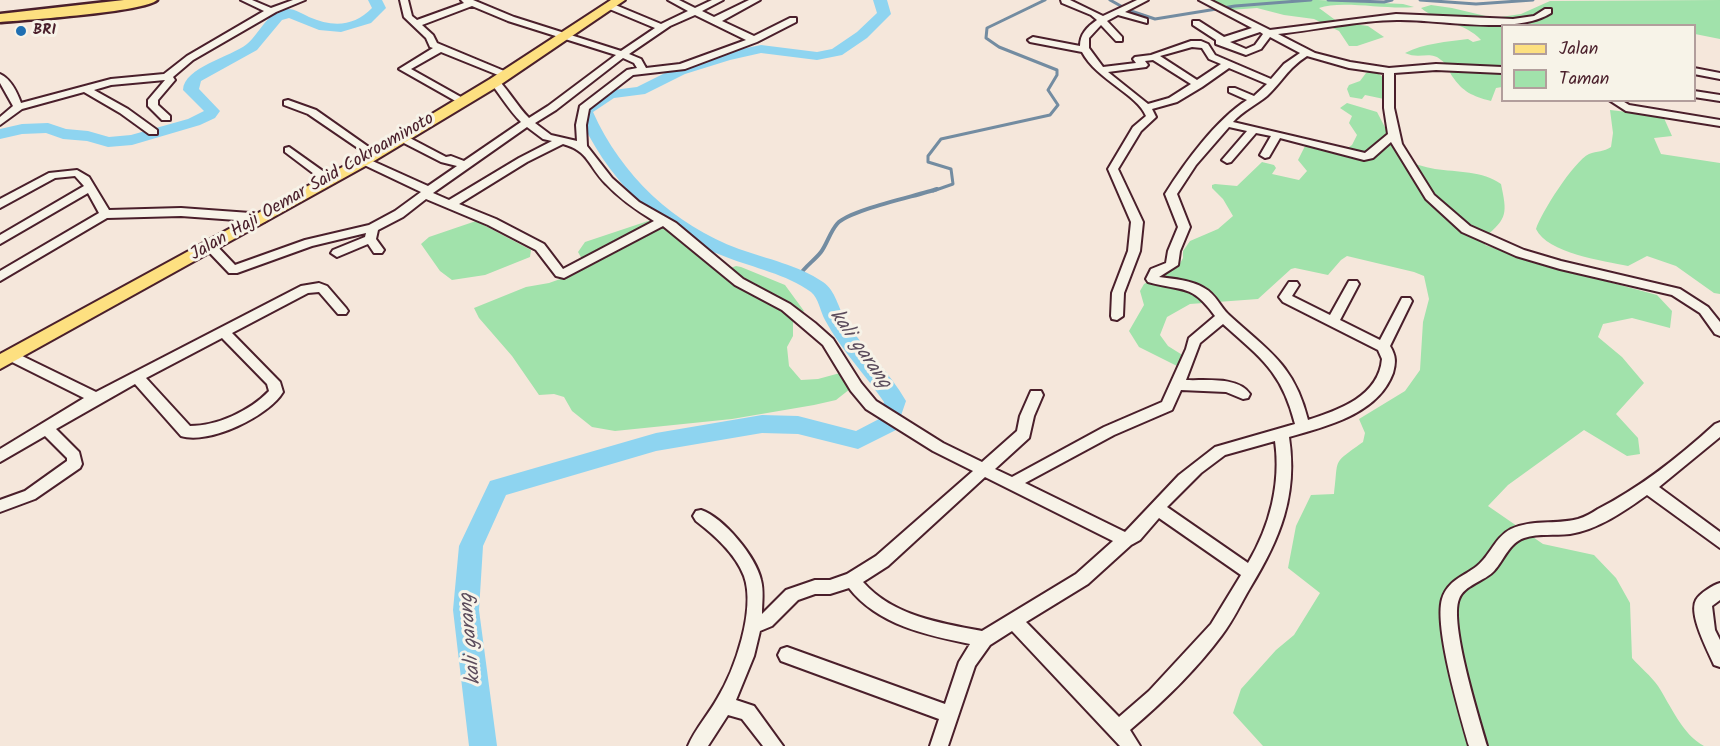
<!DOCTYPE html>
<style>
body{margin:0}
#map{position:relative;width:1720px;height:746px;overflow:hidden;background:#f5e7db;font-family:Kalam,sans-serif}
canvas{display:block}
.legend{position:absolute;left:1501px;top:24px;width:195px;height:78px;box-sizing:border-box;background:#f7f3e8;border:2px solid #b29e9c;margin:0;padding:8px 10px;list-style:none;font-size:18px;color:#4a1f2b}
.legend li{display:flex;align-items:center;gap:12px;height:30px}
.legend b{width:30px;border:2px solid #b29e9c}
</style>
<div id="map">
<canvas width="1720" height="746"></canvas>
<ul class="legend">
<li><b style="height:8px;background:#fde080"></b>Jalan</li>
<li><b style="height:16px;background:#a1e2ab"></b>Taman</li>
</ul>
</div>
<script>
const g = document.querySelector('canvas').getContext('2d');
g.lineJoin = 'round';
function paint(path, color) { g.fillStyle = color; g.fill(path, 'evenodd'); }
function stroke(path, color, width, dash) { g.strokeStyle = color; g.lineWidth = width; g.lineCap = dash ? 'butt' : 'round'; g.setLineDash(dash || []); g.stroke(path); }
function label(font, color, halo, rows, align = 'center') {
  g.font = font + ' Kalam,sans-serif'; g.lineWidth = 6; g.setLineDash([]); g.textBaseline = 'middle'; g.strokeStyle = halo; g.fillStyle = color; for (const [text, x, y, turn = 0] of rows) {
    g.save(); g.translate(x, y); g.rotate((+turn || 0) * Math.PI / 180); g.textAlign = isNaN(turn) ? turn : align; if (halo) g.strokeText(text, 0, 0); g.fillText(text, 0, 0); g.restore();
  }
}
paint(new Path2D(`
 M1209,0H1318L1403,4L1414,7C1387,10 1341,0 1319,8L1338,22L1368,26L1384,37L1357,46H1349L1339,31L1314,19L1284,15L1257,8L1230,10Z
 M1720,0V39L1695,34L1694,26H1502V87L1496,88L1491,101C1472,96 1463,92 1452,76C1449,71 1446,63 1441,60C1430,50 1420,60 1405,53C1424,43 1447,42 1468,39L1473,42L1481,40C1465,22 1439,23 1421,8L1431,5L1452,8L1494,18L1521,14L1550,1Z
 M1372,71C1389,77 1385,84 1384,99L1365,95L1362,99L1350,97L1347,89L1349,85L1360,81L1366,73Z
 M1347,103L1377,112L1402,160C1413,163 1424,167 1435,169C1457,172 1483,171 1501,184C1507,213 1508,218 1485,237V245L1542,264L1657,295L1672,311L1670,328L1632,318L1603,324L1598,337L1622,357L1644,383L1616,414L1638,438L1640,454L1627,456L1584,430L1508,485L1488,506L1543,544L1594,555L1616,578L1630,603L1632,658C1640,667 1651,676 1658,686C1671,706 1682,734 1704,746H1263L1233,713L1241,689L1276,650L1294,635L1320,593L1288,568L1296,526L1311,495L1334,494C1339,457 1331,465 1363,442L1365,433L1359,419L1405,391L1420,370L1423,322L1429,299L1424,276L1414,272L1347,256L1341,260L1328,275L1295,268L1291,269L1258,299L1190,304L1167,317L1160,335L1168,346L1184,356L1179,367L1139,347L1129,331L1144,305L1140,291L1144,284L1178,267L1183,258V251L1190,241L1218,229L1233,216L1223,199L1212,188V185L1215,184L1237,186L1262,162L1274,165L1276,168L1272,174L1299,180L1307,171L1298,160L1305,146L1340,153L1352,145L1357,135L1349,123L1352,116L1340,108Z
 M1610,110L1663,116L1672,136L1654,138L1661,154L1720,163V294L1714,293L1676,266L1647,256L1628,266C1604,261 1547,253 1536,229C1541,213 1574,161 1589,154C1597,151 1604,152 1611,147L1613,133Z
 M651,220L678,235L720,272L736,266L741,267L785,285L804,311L793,320V336L787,347L789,366L801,380L818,379L840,373L850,389L836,400L814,405L732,419L615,431L592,427L572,411L564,397L554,394L539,395L512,356L479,318L474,308L526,287L549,283L563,278L583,261L578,252L585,242Z
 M476,221L531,250L530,257L485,275L452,280L440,271L421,244L429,237Z`), '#a1e2ab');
stroke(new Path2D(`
 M1110,0L1128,10L1155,19L1235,6L1311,0
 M1328,0L1384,2L1392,0
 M1420,0L1476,4L1533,0
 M933,191L953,184L951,169L928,162V156L941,139L1050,115L1058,105L1048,90L1057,75V70L999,47L986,38L987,28L1045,0`), '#738ca1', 3);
stroke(new Path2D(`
 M799,276C805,266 814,261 821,252C827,244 830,232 837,224C849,210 917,196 937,189`), '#738ca1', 4);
paint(new Path2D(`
 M368,0H382L386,8L371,23L341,32L319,30L289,18L282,20L257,50L201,81L199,89L220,111L215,118L200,125L132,145L108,147L87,141L63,139L46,133L22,134L0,139V129L22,124L48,123L66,129L88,131L109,137L131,135L188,119L204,111L183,90C184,67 231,57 247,44C261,32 267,11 288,9C295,9 303,14 309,17C332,27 354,27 372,8Z
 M873,0H887L891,14L867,38L842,55L817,60L761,53L730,60L685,74L645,94L614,98L593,112C621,175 674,225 739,249C767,259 798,265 823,282C836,291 838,308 846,321C863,349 890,372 906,401L896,430L858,449L798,434L762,433L656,451L506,495L483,546L479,610L497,746H469L453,610L459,546L490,481L656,433L762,415L798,416L856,431L879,419L884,402C865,374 841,350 825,320C820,311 819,299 811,292C786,274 754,268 726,257C658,232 605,177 577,111L605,91L637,87L675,68L727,52L761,45L817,52L832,49L857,32L877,13Z`), '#8ed4f0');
const minor = new Path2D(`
 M241,0H252L271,8L293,0H305L276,12L193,60L173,77L175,80L158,100V105L170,116V120H162L148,106V100L165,80L111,85L94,90L128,109L157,130V134H149L120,113L84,92L22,109L0,125V117L13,106L0,83V74C11,79 17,92 21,103L111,79L164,74L187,56L264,11Z
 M400,0H408L412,16L417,20L464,3L461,0H473L514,17L621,51L655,28L607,8V4H613L661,24L688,11L668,0H679L695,8L712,0H723L702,11L714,17L749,0H760L722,21L754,36L790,18H796V22L757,42L685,69L633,75L589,109L586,125L587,146L612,178L639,202L676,223L743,279L790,304L815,323L833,339L861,383L876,401L943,443L982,462L1017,431L1020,416L1031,391H1041L1043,395L1034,416L1029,438L995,469L1012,477L1104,427L1162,402L1186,349L1189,338L1215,316C1191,283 1184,292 1148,282L1146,279L1151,269L1166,263L1168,251L1178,227L1165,194C1185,162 1216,120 1247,100L1229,92V88H1235L1254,96L1267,84L1229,68L1202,87L1177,102L1152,109L1156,117L1141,131L1118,169L1143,222L1140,251L1124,293L1123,316L1117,320L1112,319L1111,316L1112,293L1128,251L1131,222L1108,169L1133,127L1146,116C1137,94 1097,80 1082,52L1030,42L1028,40L1033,37L1080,46C1080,34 1087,27 1097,20L1091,15L1062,3L1061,0H1070L1103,16L1137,0H1148L1125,12L1147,19V23L1118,15L1107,21L1122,37V41H1116L1101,25L1089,38V48L1103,67L1136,63L1133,59L1135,57L1151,55L1191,41H1201L1208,44L1215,55L1271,79L1284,64L1300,53L1270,37L1261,49L1246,55L1216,44V40L1193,25V21H1199L1224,37L1252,28L1199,0H1210L1270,30L1396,14L1513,19L1534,16L1545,9H1551V13C1515,36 1440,19 1397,20C1359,20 1317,30 1278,34L1315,53L1350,62L1389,68L1436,64L1502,67V73L1436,70L1394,73V108L1402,144L1434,195L1470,226L1524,250L1561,261L1680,289L1708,307L1720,322V336L1715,334L1700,313L1672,295L1560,269L1516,256L1462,232L1426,199L1391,142L1373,158L1364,160L1280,138L1269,157L1265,158L1260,155L1271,136L1256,133L1231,162L1227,163L1222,160L1247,131L1229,127L1196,165L1177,194L1190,227L1180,251L1178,265L1159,277C1174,279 1191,280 1204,288C1216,294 1220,307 1229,315C1268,351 1294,364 1308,420C1339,410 1379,396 1382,359L1378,350L1283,302L1279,297L1289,282H1297L1299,285L1292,296L1330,315L1349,281H1357L1359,284L1340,320L1380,340L1402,298H1410L1412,301L1390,346C1396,356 1396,362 1393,373C1378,414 1327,426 1289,437C1298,495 1280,539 1250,588C1241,603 1233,621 1222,635C1196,670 1163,702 1130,730L1140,746H1120L1012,631L990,645L975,666L948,746H930L939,719L781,661L778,655L781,649L787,647L945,704L959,662L970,644C926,635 878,625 849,588L830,594H815L798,600L772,626L760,631L754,656L736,700L754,706L783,746H763L742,719L728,715L708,746H688C695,729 708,715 717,699C735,670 756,609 744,576C735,553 714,535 696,521L693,516L696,511L701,510C724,518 756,557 761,580C764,591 762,603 762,614L786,590L815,580H830L847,574L876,556L973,471L933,451L866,409L851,391L823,345L782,310L735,285L663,226L564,278L556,276L536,250L488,225L426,199L403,217L378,230L376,239L384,250L382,253H374L368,244L337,257L331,253L333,250L365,237L366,233L312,246L237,273H229L207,250L205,247L207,244H215L235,265L305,240L369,225L395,211L421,192L360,163V159H368L428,186L457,166L441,162L398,140V136H406L446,157L451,156L464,161L521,122C509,110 501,96 490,82L492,80H498C510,92 517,106 529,118L548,106L616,55L508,21L472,6L422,25L433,35L437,43L509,73V77H503L441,52L411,69L468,101L463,104L459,103L399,69L433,48L430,47L426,38L404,17ZM695,15L746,40L680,64L646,68L641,59L629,54L670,26ZM1260,32L1263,34L1255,45L1246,49L1230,42ZM1192,47L1202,48L1209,59L1221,64L1197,80L1160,56ZM1307,56L1349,68L1384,73V108L1388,134L1365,153L1233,122C1243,111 1256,105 1267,96C1283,81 1287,69 1307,56ZM623,58L634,63L637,68L627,70L580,106L576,125L577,141L551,135L535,123L556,110ZM1153,60L1191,84L1169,98L1148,104L1108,72L1146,67L1148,65L1145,61ZM527,127L543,139L552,141L519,158L449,200L433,193ZM563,144C589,151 588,166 606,184C620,199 636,210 654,221L563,269L544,244L496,219L459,204L527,162ZM1223,324C1261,358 1282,372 1295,424L1215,447L1179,475L1125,532L1025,483L1114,435L1172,410L1181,390L1226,392L1243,399L1248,398L1250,394C1238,376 1204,381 1186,380L1200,343ZM1275,441C1281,483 1270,526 1248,563L1167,507L1201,473L1225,455ZM985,477L1113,541L1076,574L982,631C940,623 893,616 863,582L888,566ZM1159,518L1241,575L1211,624L1149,691L1119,717L1026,622L1088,584L1131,545L1140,540Z
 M1694,68L1720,73V79L1694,74Z
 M1694,91L1720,95V101L1694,97Z
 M288,100L316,110L380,155L379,157H371L308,114L284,105V101Z
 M1609,100H1621L1629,105L1720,120V126L1626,111Z
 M289,147L334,179V183H326L285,152V148Z
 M77,170L89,177L109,210L181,208L264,214L270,218L264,222L181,216L107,218L0,281V271L99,213L88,193L0,244V235L84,186L75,176L55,178L0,208V199L49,173Z
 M319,283L327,286L346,308L348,311L346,314H338L319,292L308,293L232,333L280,382L283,392C269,416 209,445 181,436L135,384L56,429L79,452L82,464L80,468L35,499L0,512V500L25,491L67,461V458L45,436L0,462V449L84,398L6,359L4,356L6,353H16L96,392L301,286ZM222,338L267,384L269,391C250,411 217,426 190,426L146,378Z
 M1720,422V437L1659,487L1720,532V548L1647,495C1625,511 1597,530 1570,534C1555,536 1539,533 1524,538C1509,543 1504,560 1494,571C1485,581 1464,585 1459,599C1449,623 1479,718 1487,746H1469C1460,715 1434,627 1442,599C1448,580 1463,577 1477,566C1490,556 1495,537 1511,529C1532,519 1555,525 1578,519C1585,517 1592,513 1598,509C1641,487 1679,457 1715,424Z
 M1720,583V600L1712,606L1715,630L1720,640V667L1714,665C1708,651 1688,614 1696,600C1700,593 1713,585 1720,583Z`);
const major = new Path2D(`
 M611,0H625L500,85L369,164L0,369V354L359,158L490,79Z`);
const highway = new Path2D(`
 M124,0H157C145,12 24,20 0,22V14Z`);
stroke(minor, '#4a1f2b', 4);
stroke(major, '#4a1f2b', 4);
stroke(highway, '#4a1f2b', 5);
paint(minor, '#f7f3e8');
paint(major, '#fde080');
paint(highway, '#fde080');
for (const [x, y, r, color] of [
 [21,31,6,"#1f6fb2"]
]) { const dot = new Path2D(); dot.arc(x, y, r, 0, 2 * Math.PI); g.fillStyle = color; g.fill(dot); stroke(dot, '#f7f3e8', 2); }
label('bold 15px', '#4a1f2b', '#f7f3e8', [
 ["BRI",33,31]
], 'left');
label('18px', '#4a1f2b', '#f7f3e8', [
 ["Jalan Haji Oemar Said Cokroaminoto",313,188,-30]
]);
label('italic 20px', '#5b4c5c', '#f7f3e8', [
 ["kali garang",859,350,55],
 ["kali garang",472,639,-95]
]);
</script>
